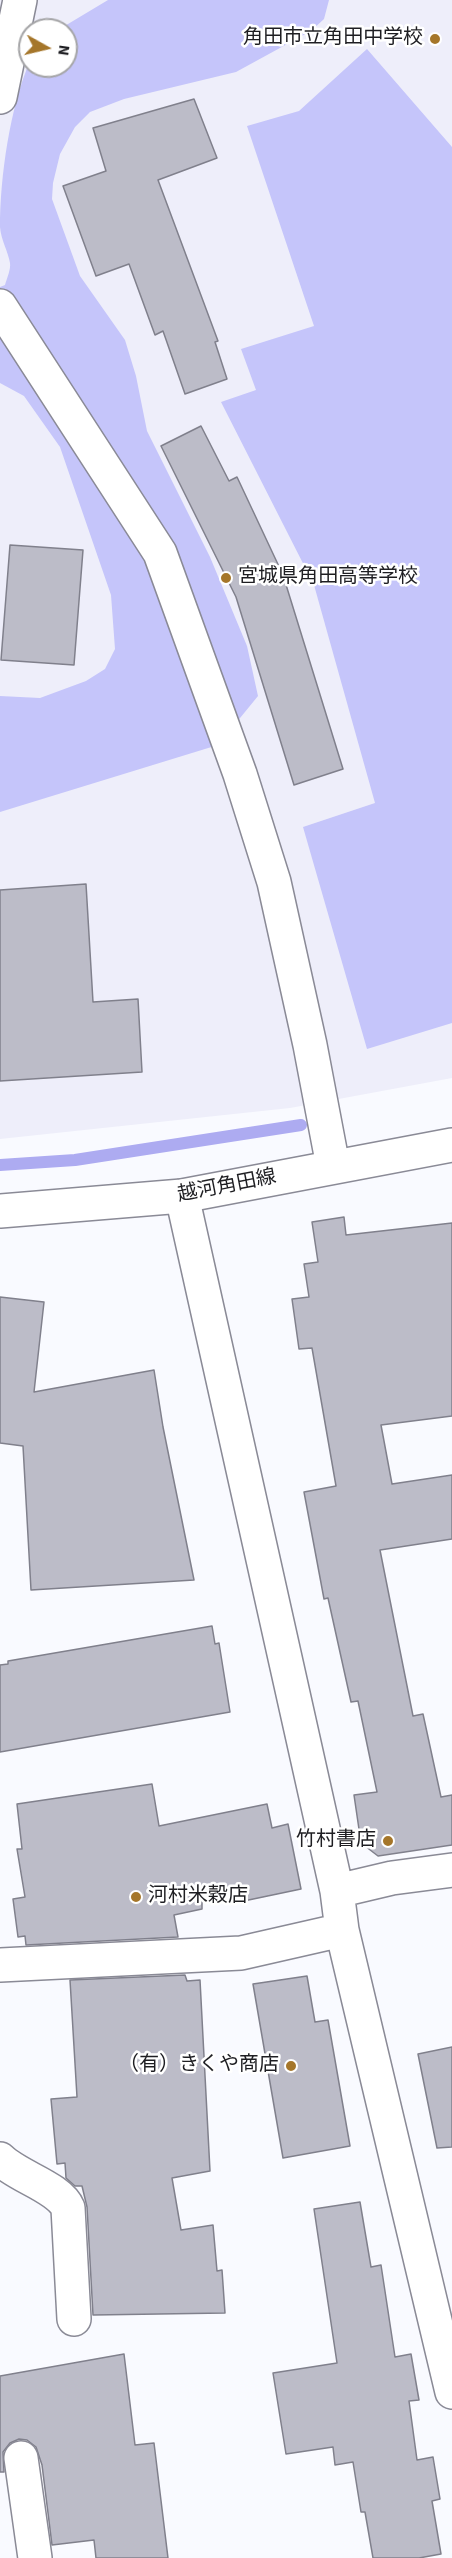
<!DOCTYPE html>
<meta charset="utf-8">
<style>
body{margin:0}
#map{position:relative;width:452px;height:2558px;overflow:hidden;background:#f9faff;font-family:"Source Sans 3",sans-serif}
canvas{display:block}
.north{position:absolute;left:18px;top:18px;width:60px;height:60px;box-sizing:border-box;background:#fff;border:2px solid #a5a5a7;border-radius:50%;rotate:98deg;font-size:16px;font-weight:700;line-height:24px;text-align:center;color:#1e1e22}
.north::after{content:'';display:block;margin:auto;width:21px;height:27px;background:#a5762a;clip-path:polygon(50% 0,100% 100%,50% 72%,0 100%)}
</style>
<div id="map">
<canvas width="452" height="2558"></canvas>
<div class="north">N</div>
</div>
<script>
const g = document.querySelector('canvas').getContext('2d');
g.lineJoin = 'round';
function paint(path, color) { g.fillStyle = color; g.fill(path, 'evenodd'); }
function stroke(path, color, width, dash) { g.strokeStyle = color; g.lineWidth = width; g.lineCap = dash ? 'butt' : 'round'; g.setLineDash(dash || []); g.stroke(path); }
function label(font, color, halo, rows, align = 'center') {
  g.font = font + ' "Source Sans 3","Noto Sans JP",sans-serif'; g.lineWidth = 5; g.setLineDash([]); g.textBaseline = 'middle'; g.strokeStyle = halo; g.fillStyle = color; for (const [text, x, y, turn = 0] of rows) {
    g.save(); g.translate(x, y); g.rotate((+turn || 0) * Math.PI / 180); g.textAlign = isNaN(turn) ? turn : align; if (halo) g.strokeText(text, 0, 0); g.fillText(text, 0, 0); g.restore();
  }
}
paint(new Path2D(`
 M0,0H452V1078L290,1108L0,1139ZM30,30H66V66H30Z`), '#eeeefa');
paint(new Path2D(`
 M108,0H329L324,19L311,31L236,72L124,99L90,112L75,127L60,154L53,183L52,199L80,276L125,340L136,376L147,431L210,557L247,646L258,696L218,745L0,812V696L40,698L86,681L105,669L115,649L111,595L60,447L24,396L0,383V287L5,285C7,278 11,269 10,263C8,251 1,240 0,227C0,177 10,107 30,61V66H66V30H58Z
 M367,49L452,147V1023L367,1049L303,827L375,803L314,585L221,402L256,390L241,349L314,326L247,126L299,111Z`), '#c5c5fa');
stroke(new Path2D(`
 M0,1165L75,1160L301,1125`), '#adabf1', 12);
const building = new Path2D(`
 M194,99L217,158L158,180L218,341L215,342L227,379L185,394L163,331L155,335L129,264L96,276L63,186L106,171L93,128Z
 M201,426L229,481L237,477L283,575L343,769L294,785L236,597L161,446Z
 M10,545L83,550L74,665L1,660Z
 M86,884L93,1002L138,999L142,1072L0,1081V890Z
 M344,1217L346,1235L452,1223V1416L381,1425L392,1484L452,1475V1539L380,1550L413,1716L423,1714L441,1797L452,1795V1845L378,1856L361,1843L354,1795L377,1792L358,1701L351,1702L328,1598L324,1599L304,1492L336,1486L312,1348L299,1349L292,1299L309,1297L304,1264L318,1262L312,1222Z
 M0,1297L44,1302L34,1392L154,1370L163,1427L194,1580L31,1590L23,1446L0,1443Z
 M212,1626L215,1644L219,1643L230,1712L0,1752V1665L8,1664V1661Z
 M152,1784L159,1826L267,1804L272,1828L288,1824L301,1889L239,1902L237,1890L202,1894V1909L174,1915L178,1937L26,1945L25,1936L18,1937L13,1899L25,1897L17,1849H22L17,1804Z
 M185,1975L187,1981L200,1980L210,2171L172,2178L181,2230L213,2225L217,2271L222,2270L225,2313L93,2315L87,2207L82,2186H75L66,2178L65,2163L57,2164L51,2099L77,2097L70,1980Z
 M307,1976L315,2022L328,2020L350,2146L283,2158L253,1984Z
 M452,2047V2147L437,2148L418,2054Z
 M360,2202L371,2267L381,2265L395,2357L411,2354L419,2400L409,2401L417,2460L433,2457L440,2499L432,2501L441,2554L419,2558H373L365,2512H361L353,2462L335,2465L333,2447L286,2454L273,2373L337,2363L314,2209Z
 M124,2354L135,2445L154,2443L168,2558H96L94,2540L52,2545L42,2465L36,2447L27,2440L19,2439L10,2443L3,2452L4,2472H0V2376Z`);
paint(building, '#bcbcc8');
stroke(building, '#80808c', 1.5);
const minor = new Path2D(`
 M0,97L20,0
 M0,306L160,553L240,774L274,882L310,1045L333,1166
 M182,1196L337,1891L342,1930L452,2392
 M337,1891L392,1878L452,1870
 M0,1965L241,1953L342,1930
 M0,2159C18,2177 59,2187 68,2208L74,2319
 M21,2458L35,2558`);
const major = new Path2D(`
 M0,1211L182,1196L452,1145`);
stroke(minor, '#8a8a96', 36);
stroke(major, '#8a8a96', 36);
stroke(minor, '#fff', 33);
stroke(major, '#fff', 33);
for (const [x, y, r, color] of [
 [435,39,6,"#a5762a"],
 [226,578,6,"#a5762a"],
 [388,1841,6,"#a5762a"],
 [136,1897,6,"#a5762a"],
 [291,2066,6,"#a5762a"]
]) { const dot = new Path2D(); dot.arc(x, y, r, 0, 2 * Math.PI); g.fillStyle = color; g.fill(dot); stroke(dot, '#fff', 2); }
label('20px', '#1e1e22', '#fff', [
 ["角田市立角田中学校",423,39],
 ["宮城県角田高等学校",238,578,"left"],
 ["竹村書店",376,1841],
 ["河村米穀店",148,1897,"left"],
 ["（有）きくや商店",279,2066]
], 'right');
label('20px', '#1e1e22', '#fff', [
 ["越河角田線",227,1187,-11]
]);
</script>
